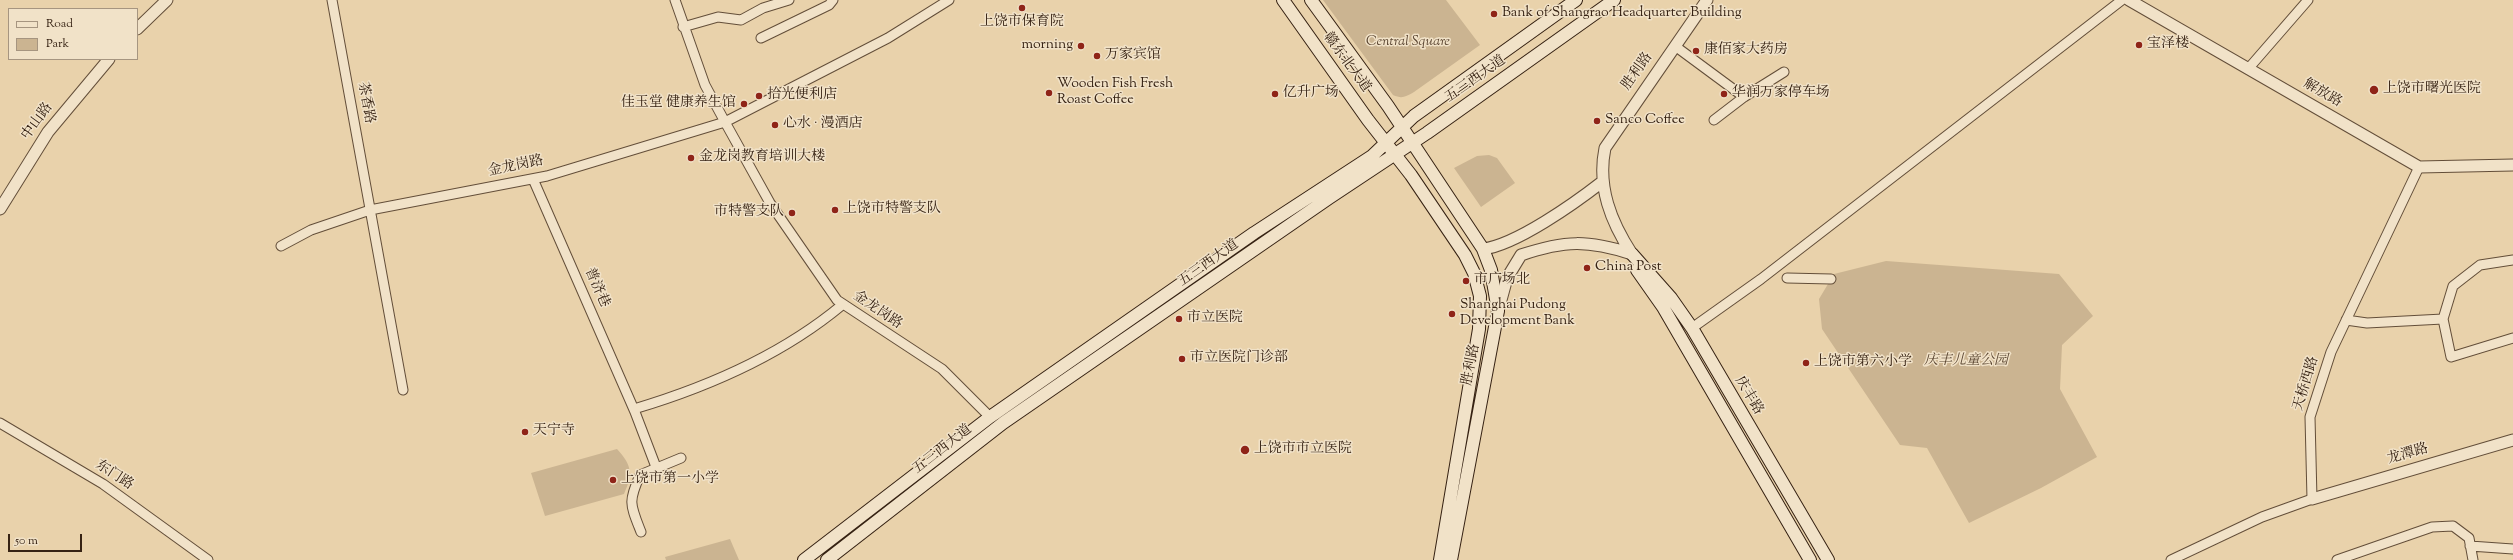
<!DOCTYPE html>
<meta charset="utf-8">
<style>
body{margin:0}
#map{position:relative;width:2513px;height:560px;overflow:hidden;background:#e9d2ab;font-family:"Sorts Mill Goudy",serif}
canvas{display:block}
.legend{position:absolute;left:8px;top:8px;width:130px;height:52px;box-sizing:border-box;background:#f1e2c8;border:1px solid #a69580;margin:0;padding:5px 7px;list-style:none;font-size:12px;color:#362213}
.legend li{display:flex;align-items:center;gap:8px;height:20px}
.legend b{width:20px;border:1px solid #a69580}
.scale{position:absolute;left:8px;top:534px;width:74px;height:18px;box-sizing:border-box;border:2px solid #362213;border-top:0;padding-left:5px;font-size:12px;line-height:14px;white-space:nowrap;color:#362213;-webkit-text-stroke:3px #f1e2c8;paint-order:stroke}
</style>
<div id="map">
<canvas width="2513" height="560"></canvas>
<ul class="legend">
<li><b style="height:5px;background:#f1e2c8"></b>Road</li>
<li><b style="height:11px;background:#cbb491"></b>Park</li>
</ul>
<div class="scale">50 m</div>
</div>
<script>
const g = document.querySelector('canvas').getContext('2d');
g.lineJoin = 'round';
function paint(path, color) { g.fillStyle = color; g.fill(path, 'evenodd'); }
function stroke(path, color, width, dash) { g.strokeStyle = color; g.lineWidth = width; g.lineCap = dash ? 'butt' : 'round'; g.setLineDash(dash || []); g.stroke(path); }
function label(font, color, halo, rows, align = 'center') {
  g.font = font + ' "Sorts Mill Goudy","Noto Serif SC",serif'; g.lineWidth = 3; g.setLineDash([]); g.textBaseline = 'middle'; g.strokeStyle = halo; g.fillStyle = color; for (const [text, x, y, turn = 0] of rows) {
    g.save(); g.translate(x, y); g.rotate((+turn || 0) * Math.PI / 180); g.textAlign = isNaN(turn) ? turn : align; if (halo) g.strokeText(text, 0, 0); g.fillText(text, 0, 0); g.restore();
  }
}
paint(new Path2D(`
 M1323,0H1446L1480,45L1414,92C1405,97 1402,99 1393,95Z
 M1489,155L1497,158L1515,183L1481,207L1454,168L1477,156Z
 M1886,261L2059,274L2093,316L2062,345L2060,389L2097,457L2041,488L1969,523L1927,448L1900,445L1822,329L1819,299L1834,274Z
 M617,449C632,465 633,474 624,494L545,516L531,473Z
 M730,539L739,560H666L665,557Z`), '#cbb491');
const minor = new Path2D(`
 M332,0L403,390
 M675,0L705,85L725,122L770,203L837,300L942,369L990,417
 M683,27L718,17L741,20L763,8L789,0
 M761,38L829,5L833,0
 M1675,46L1744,97
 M2248,69L2308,0
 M1714,120L1744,97L1784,72
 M533,179L635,412L656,467
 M281,246L311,230L370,210L547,176L725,122L888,38L949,0
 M1787,278L1831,279
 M2443,319L2451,357L2513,338
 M2346,320L2367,323L2443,319L2453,286L2480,265L2513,260
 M1692,328L1761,279L2122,0
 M634,409C708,387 782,355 842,305
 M0,423L103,484L208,560
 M641,532C630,504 628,502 640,475L681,458
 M2470,546L2513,549
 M2171,560L2262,517L2312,499L2310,417L2331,352L2419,167
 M2337,560L2432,527L2453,526L2469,538L2473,560`);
const tertiary = new Path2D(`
 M2129,0L2419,167L2513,165
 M137,29L167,0
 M0,209L48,132L109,59
 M1483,249C1516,245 1575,203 1602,182
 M1632,254C1611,222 1597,187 1605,148L1707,0
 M1498,311L1507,278L1521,255C1565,240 1588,240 1632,254
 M2312,499L2513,440`);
const secondary = new Path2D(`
 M1283,0L1368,120L1411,175L1465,255L1474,273L1480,296L1479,329L1440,560
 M1311,0L1388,106L1483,249L1491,270L1498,311L1451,560
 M1632,254L1671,298L1692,328L1828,560
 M1637,270L1663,307L1810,560
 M804,560L990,417L1254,233L1372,156L1414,116L1576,0
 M827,560L1003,423L1329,198L1427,133L1614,0`);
stroke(minor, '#634e39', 11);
stroke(tertiary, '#634e39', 13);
stroke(secondary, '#362213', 14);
stroke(minor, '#f1e2c8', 9);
stroke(tertiary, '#f1e2c8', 11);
stroke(secondary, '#f1e2c8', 12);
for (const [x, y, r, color] of [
 [1022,8,4,"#8f2418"],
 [1494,14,4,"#8f2418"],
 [2139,45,4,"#8f2418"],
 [1081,46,4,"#8f2418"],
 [1696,51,4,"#8f2418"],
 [1097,56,4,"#8f2418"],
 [2374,90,5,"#8f2418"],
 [1049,93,4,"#8f2418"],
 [1275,94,4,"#8f2418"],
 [1724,94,4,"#8f2418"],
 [759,96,4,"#8f2418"],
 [744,104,4,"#8f2418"],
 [1597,121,4,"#8f2418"],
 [775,125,4,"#8f2418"],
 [691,158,4,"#8f2418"],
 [835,210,4,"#8f2418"],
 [792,213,4,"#8f2418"],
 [1587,268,4,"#8f2418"],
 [1466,281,4,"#8f2418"],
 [1452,314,4,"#8f2418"],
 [1179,319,4,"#8f2418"],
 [1182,359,4,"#8f2418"],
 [1806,363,4,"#8f2418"],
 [525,432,4,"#8f2418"],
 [1245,450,5,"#8f2418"],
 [613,480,4,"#8f2418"]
]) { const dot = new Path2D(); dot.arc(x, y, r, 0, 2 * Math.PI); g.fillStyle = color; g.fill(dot); stroke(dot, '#f1e2c8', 1.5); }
label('14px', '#362213', '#f1e2c8', [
 ["Bank of Shangrao Headquarter Building",1502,14],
 ["上饶市保育院",1022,23,"center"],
 ["宝泽楼",2147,45],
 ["morning",1073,46,"right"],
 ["康佰家大药房",1704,51],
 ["万家宾馆",1105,56],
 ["Wooden Fish Fresh",1057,85],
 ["Roast Coffee",1057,101],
 ["上饶市曙光医院",2383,90],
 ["亿升广场",1283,94],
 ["华润万家停车场",1732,94],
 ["拾光便利店",767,96],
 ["佳玉堂 健康养生馆",736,104,"right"],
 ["Sanco Coffee",1605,121],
 ["心水 · 漫酒店",783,125],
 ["金龙岗教育培训大楼",699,158],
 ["上饶市特警支队",843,210],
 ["市特警支队",784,213,"right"],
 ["China Post",1595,268],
 ["市广场北",1474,281],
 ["Shanghai Pudong",1460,306],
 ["Development Bank",1460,322],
 ["市立医院",1187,319],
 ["市立医院门诊部",1190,359],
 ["上饶市第六小学",1814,363],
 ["天宁寺",533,432],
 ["上饶市市立医院",1254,450],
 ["上饶市第一小学",621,480]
], 'left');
label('italic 14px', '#5b4632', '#f1e2c8', [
 ["Central Square",1408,43],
 ["庆丰儿童公园",1966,362]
]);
label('14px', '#362213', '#f1e2c8', [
 ["赣东北大道",1346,63,54],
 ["胜利路",1638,72,-55],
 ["五三西大道",1476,80,-35],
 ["解放路",2322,94,30],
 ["茶香路",365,103,80],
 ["中山路",38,122,-54],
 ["金龙岗路",516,167,-12],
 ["五三西大道",1209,264,-35],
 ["普济巷",596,288,66],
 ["金龙岗路",877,311,34],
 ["胜利路",1472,365,-79],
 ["天桥西路",2307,384,-73],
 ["庆丰路",1748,396,59],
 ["五三西大道",943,450,-38],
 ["龙潭路",2408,455,-16],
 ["东门路",114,476,33]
]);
</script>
